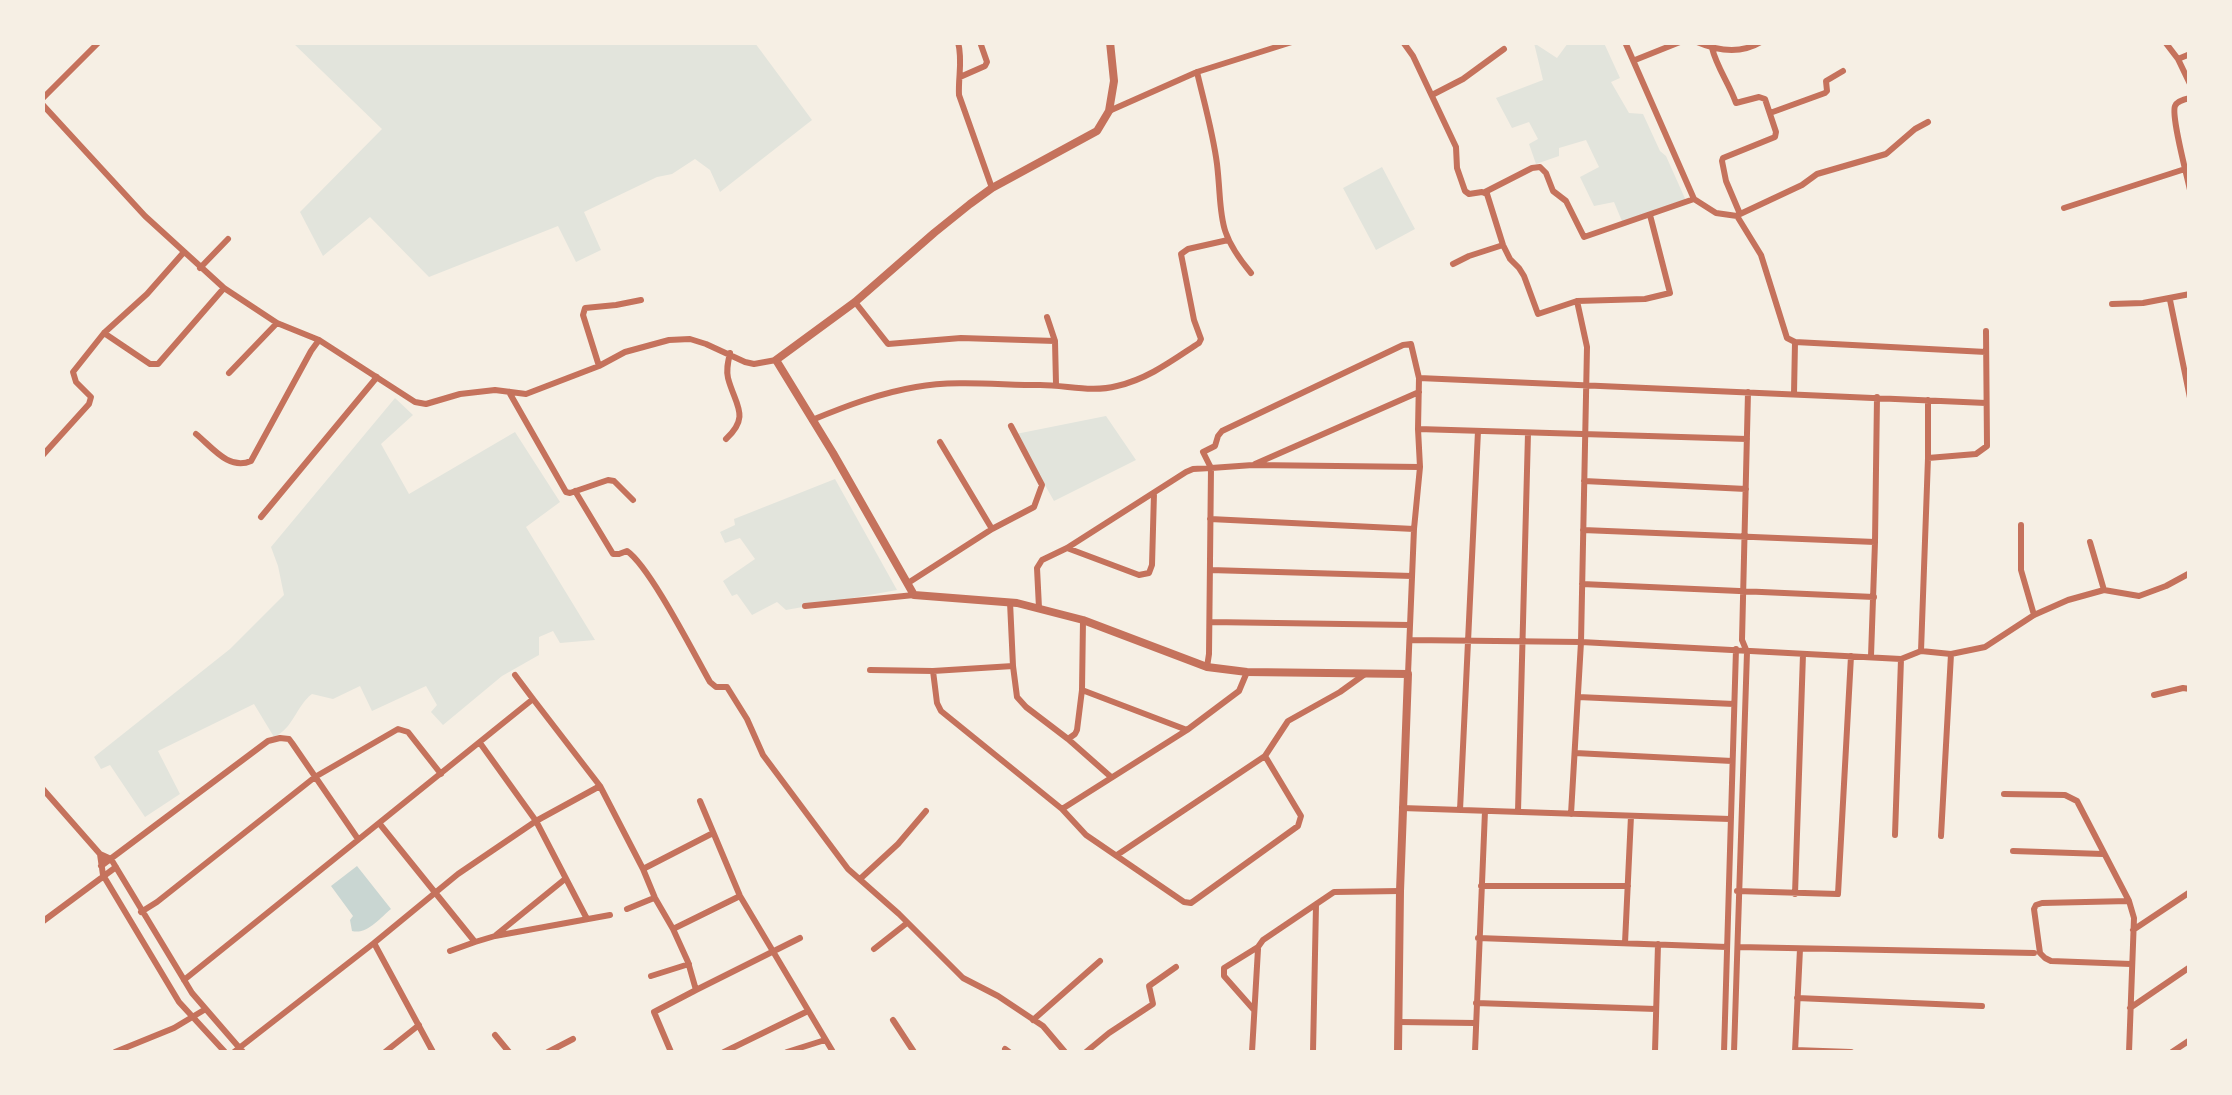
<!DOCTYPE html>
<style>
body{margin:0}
#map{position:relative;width:2232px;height:1095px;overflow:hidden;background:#f6efe4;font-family:Karla,sans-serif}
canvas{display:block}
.frame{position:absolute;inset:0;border:45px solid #f6efe4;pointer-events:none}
</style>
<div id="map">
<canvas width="2232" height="1095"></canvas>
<div class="frame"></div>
</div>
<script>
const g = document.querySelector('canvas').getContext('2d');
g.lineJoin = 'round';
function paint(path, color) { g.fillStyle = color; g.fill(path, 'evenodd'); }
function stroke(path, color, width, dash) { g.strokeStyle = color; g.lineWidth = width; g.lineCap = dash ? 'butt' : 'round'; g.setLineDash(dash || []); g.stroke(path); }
paint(new Path2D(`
 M293,43H755L812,120L720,192L710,170L695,159L672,174L657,177L584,212L601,250L576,262L558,226L429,277L370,217L323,256L300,212L382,129Z
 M1534,43L1557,58L1568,43H1604L1620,78L1611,82L1629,113L1643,114L1660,151L1666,156L1687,203L1624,226L1614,202L1594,206L1580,177L1599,167L1586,140L1559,148V156L1536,164L1529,144L1538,139L1529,122L1512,128L1496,98L1543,80Z
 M1382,167L1415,229L1376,250L1343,188Z
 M395,398L413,415L381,444L409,494L515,432L560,502L526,527L595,640L560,643L553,631L539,637V655L502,676L443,725L431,712L437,705L426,686L372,711L360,686L333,699L312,694C296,706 293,729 274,737L254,704L158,751L180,794L145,817L110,765L101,769L94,757L230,649L284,595L278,566L271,547Z
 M1106,416L1136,460L1054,501L1016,434Z
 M835,479L897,590L786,610L777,602L752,615L737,594L732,596L723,581L755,559L740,538L725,543L720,532L735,525L734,519Z`), '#e2e4dc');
paint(new Path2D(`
 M357,866L391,909C380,918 367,935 352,931L350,920L353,916L331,886Z`), '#c9d6d2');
stroke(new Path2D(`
 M958,42C963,61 958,76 959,95L992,188
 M1403,42L1413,56L1456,147L1457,168L1465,191L1469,194L1482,192L1487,194L1503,245L1510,259L1519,268L1524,276L1538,314L1577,301L1645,299L1670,293L1650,215
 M1625,42L1694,199L1716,213L1737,216L1761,255L1787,338L1795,342
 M1697,42C1718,51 1741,54 1761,42
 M2165,42L2178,59L2190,54
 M1712,48C1717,68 1729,83 1736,103L1759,97L1765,99L1776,132L1775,137L1723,158L1722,161L1726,181L1740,214
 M2178,59L2190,84
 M1635,60L1680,42
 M1197,72C1204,102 1213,133 1217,164C1223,216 1215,230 1251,273
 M960,77L985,66L987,62L980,42
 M1432,95L1463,79L1504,49
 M2190,98C2185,99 2177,101 2175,106C2171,116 2187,176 2190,190
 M42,99L99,42
 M42,104L145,216L224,288L277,323L319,340L415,402L426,404L460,394L495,390L526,394L599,366L625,352L669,340L690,339L706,344L745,362L754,364L776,360
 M1109,111L1197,72L1292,42
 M1770,113L1825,93L1827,91L1826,81L1843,71
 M1485,192L1532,168L1540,167L1546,173L1553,191L1566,201L1584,237L1694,199
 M2064,208L2185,169
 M1738,215L1802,185L1817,174L1886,154L1915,129L1928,122
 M1453,264L1469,256L1503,245
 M200,268L228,239
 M2170,300L2190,398
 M855,302L888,344L961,338L1055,341
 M2112,304L2143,303L2190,294
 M1047,317L1055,341L1056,384
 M104,333L150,364H158L224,288
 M599,366L583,315L585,308L616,305L641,300
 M229,373L277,323
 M1419,378L1986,403
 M509,392L566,492L570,493L608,480L614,481L633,500
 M1794,394L1795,342L1986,352
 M1928,400V458
 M812,420C846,406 880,393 916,387C956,380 999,385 1040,385C1067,385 1091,393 1117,386C1148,379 1173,360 1199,343L1201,339L1194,320L1181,254L1188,249L1228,240
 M1418,429L1747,439
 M196,434C212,447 229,471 251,461L311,351L319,340
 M726,439C751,416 735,405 728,378C726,370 728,362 730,353
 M940,442L992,529
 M42,456L89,404L91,397L76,382L73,372L104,333L147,294L184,252
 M1255,464L1419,392
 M1584,481L1746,489
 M575,491L613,554H619L627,551C650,567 693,652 710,682L716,687H727L747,719L763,755L848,869L899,914L963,978L998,996L1043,1026L1065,1052
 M261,517L377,377
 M1210,519L1414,529
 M2021,525V570L2034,615
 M1583,530L1875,542
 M2090,542L2104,590
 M1067,548L1139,575L1149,573L1152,565L1154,493
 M1210,570L1412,576
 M908,583L992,529L1034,507L1042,485L1011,426
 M1582,584L1874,597
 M1010,602L1013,666
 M805,606L914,595
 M1039,608L1037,568L1042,560L1067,548L1186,472L1193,469L1211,468L1203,452L1215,446L1218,436L1222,431L1403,345L1411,344L1419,378L1418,429L1420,467L1414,529L1408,674
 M1210,622L1410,625
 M1410,640L1581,642L1901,659L1921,651L1951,654L1985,647L2034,615L2068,600L2104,590L2139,596L2166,586L2190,573
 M1921,651L1928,458L1976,454L1987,446L1986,331
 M1871,656L1875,542L1877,397
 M1207,667L1209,654L1211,468L1253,465L1420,467
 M870,670L933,671
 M515,675L533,699
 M1082,690L1083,620
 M2154,695L2183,688L2190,689
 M1578,697L1734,704
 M1068,739L1111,777
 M480,743L536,821L587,919
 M1575,753L1732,761
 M1265,756L1288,721L1340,692L1365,674
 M42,788L100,854L111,859L192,993L243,1052
 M2004,794L2065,795L2077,801L2129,901L2134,918L2129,1052
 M700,801L740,896L833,1052
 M1402,808L1730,819
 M1062,809L1187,730L1239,691L1247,672
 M1460,810L1478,431
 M1518,812L1528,433
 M1571,814L1581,642L1587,347L1577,301
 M379,823L475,942L495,936L610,915
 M1895,835L1901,659
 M1941,836L1951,654
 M2013,851L2103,854
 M100,854L103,875L179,1002L225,1052
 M1117,855L1265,756L1301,816L1298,826L1191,903L1184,902L1086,835L1062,809L941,711L937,703L933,671L1013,666L1017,697L1026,707L1068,739L1075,734L1077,730L1082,690L1187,730
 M101,866L268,741L280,738L289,739L292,743L358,839
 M643,869L713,833
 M860,879L898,844L926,811
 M1481,886H1628
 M1737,891L1838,894L1851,656
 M1795,894L1803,654
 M2129,901L2042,903L2036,905L2034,909L2040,953L2045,958L2051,961L2131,964
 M627,909L654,898
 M141,912L157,902L315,777L398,729L408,732L441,774
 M42,922L116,867
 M673,929L740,896
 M2133,930L2190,892
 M496,935L565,879
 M1478,938L1727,947
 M374,943L458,874L536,821L600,786L643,869L655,898L673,929L688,962L696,990L654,1012L671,1052
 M1625,943L1631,816
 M1738,947L2034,953
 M874,949L907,923
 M450,951L475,942
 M651,976L689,964
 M184,980L533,699L600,786
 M696,990L800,938
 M1797,998L1982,1006
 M1476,1003L1656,1009
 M2130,1008L2190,967
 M1254,1010L1224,976V968L1258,947L1263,940L1334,892L1400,891
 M893,1020L914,1052
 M1033,1020L1100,961
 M1399,1022L1475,1023
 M495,1035L509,1052
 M1005,1049L1009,1052
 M1795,1050L1851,1052
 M115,1052L174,1028L204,1010
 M234,1052L374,943L433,1052
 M385,1052L419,1025
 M548,1052L573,1039
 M724,1052L808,1011
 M787,1052L825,1040
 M1086,1052L1109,1033L1153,1004L1149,986L1176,967
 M1252,1052L1258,949
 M1313,1052L1316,905
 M1475,1052L1485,811
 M1655,1052L1658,944
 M1724,1052L1736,649
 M1734,1052L1747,652L1742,640L1748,392
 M1795,1052L1800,949
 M2172,1052L2190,1040`), '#c5725c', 6);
stroke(new Path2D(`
 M1110,42L1114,81L1109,111L1097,131L992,188L970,204L934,233L855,302L776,360L833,453L914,595L1017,603L1083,620L1207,667L1247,672L1408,674L1400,891L1398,1052`), '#c5725c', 8);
</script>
